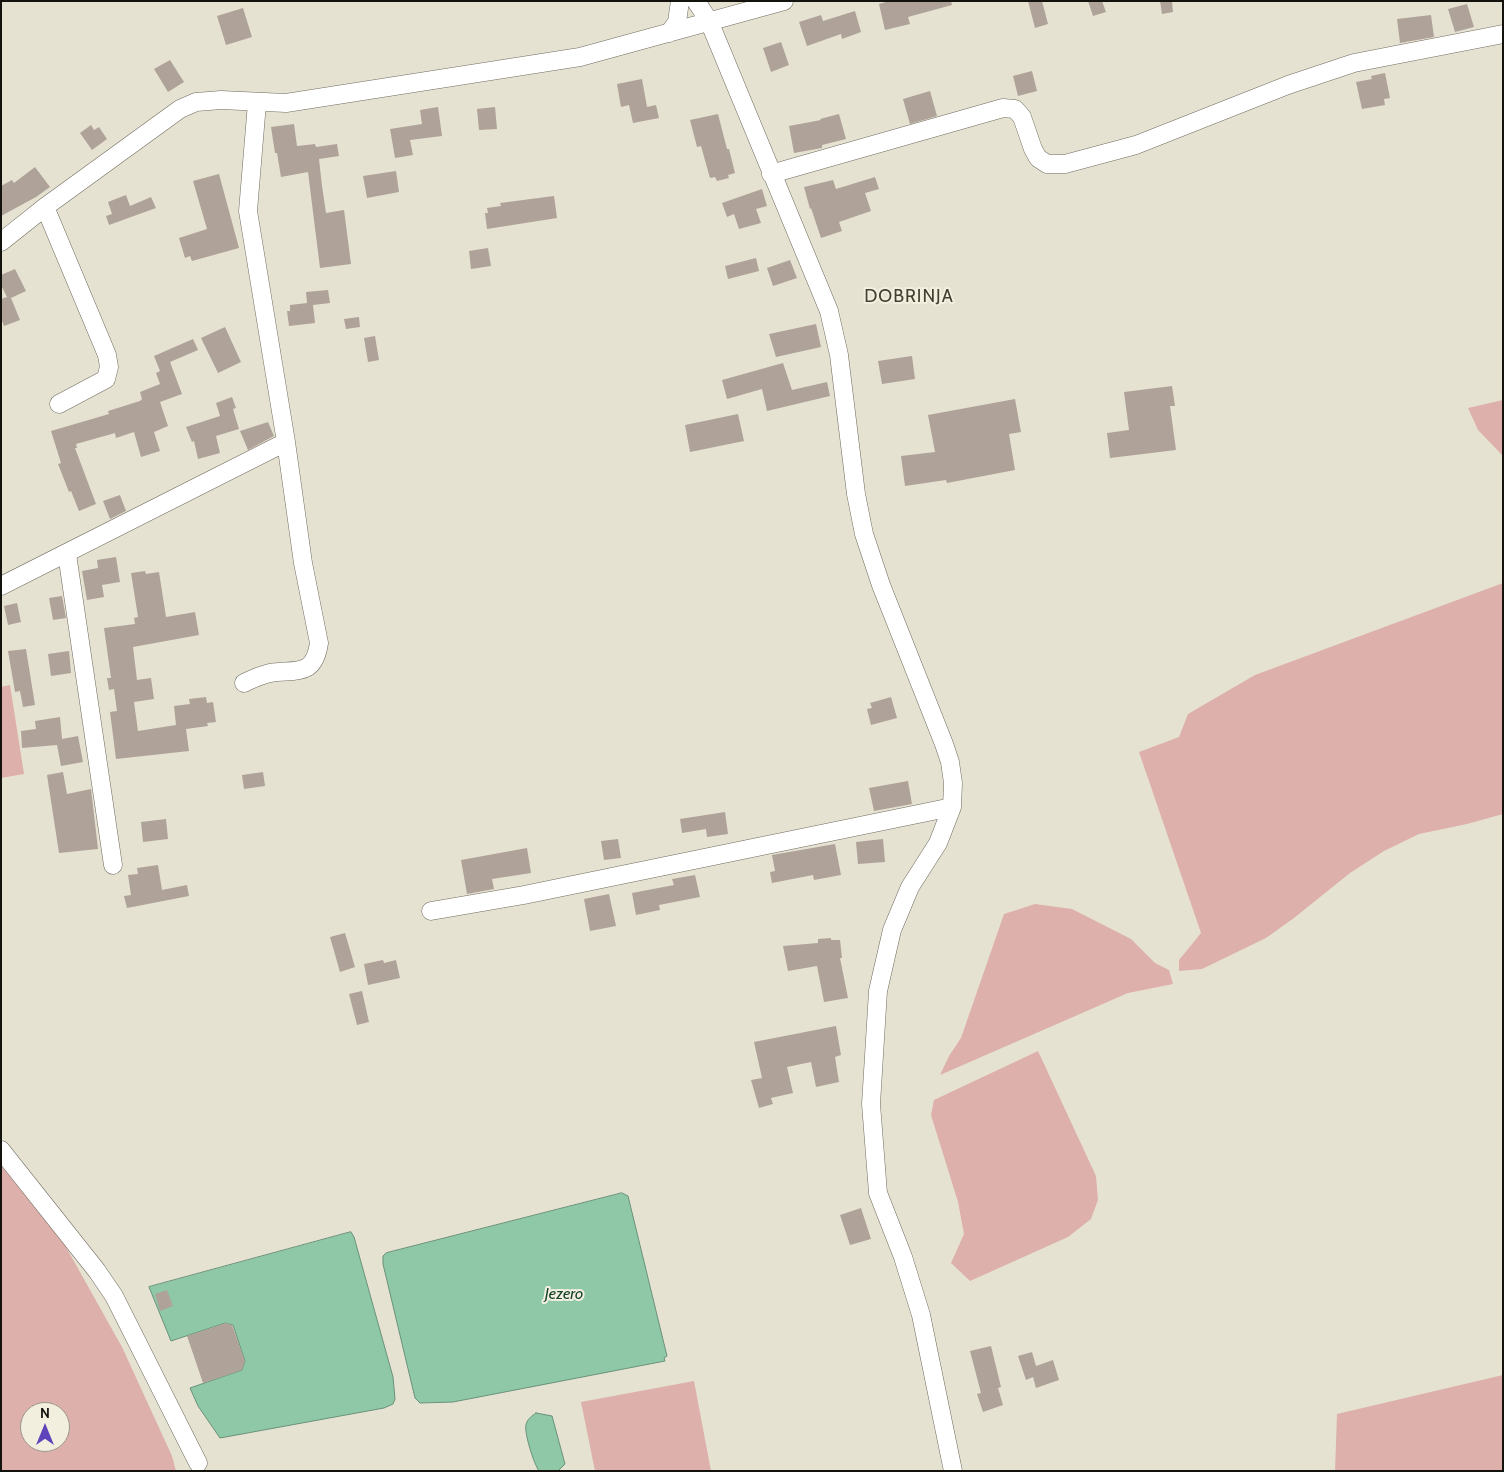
<!DOCTYPE html>
<style>
body{margin:0}
#map{position:relative;width:1504px;height:1472px;overflow:hidden;background:#e6e2d2;font-family:Cabin,sans-serif}
canvas{display:block}
.frame{position:absolute;inset:0;border:2px solid #14120d;pointer-events:none}
.north{position:absolute;left:20px;top:1402px;width:50px;height:50px;box-sizing:border-box;background:#f3efdf;border:1px solid #9a978b;border-radius:50%;rotate:0deg;font-size:14px;font-weight:700;line-height:20px;text-align:center;color:#14120d}
.north::after{content:'';display:block;margin:auto;width:18px;height:22px;background:#5e43bb;clip-path:polygon(50% 0,100% 100%,50% 72%,0 100%)}
</style>
<div id="map">
<canvas width="1504" height="1472"></canvas>
<div class="frame"></div>
<div class="north">N</div>
</div>
<script>
const g = document.querySelector('canvas').getContext('2d');
g.lineJoin = 'round';
function paint(path, color) { g.fillStyle = color; g.fill(path, 'evenodd'); }
function stroke(path, color, width, dash) { g.strokeStyle = color; g.lineWidth = width; g.lineCap = dash ? 'butt' : 'round'; g.setLineDash(dash || []); g.stroke(path); }
function label(font, color, halo, rows, align = 'center') {
  g.font = font + ' Cabin,sans-serif'; g.lineWidth = 4; g.setLineDash([]); g.textBaseline = 'middle'; g.strokeStyle = halo; g.fillStyle = color; for (const [text, x, y, turn = 0] of rows) {
    g.save(); g.translate(x, y); g.rotate((+turn || 0) * Math.PI / 180); g.textAlign = isNaN(turn) ? turn : align; if (halo) g.strokeText(text, 0, 0); g.fillText(text, 0, 0); g.restore();
  }
}
paint(new Path2D(`
 M1503,400V456L1478,430L1468,408Z
 M1503,583V814L1467,824L1419,834L1384,851L1350,873L1294,918L1266,938L1202,969L1179,971V960L1201,933L1139,752L1179,737L1188,714L1255,675Z
 M10,685L24,774L1,778V687Z
 M1035,904L1072,909L1131,939L1155,963L1169,970L1173,984L1128,993L940,1075L949,1056L961,1038L1004,914Z
 M1038,1051L1096,1176L1098,1200L1091,1219L1068,1237L970,1281L951,1263L964,1234L958,1202L931,1115L934,1100Z
 M1,1162L62,1240L122,1347L172,1456L176,1471H1ZM30,1412H60V1442H30Z
 M1503,1375V1471H1335L1337,1414Z
 M694,1381L711,1471H595L581,1402Z`), '#ddb0ab');
const water = new Path2D(`
 M622,1193L628,1196L667,1356L664,1358L665,1361L453,1402L420,1403L415,1398L383,1264V1256L386,1253Z
 M351,1232L354,1237L393,1377L395,1399L393,1404L384,1408L220,1438L198,1406L190,1388L242,1370L245,1361L233,1325L225,1323L171,1341L149,1287Z
 M536,1413L552,1416L565,1464L558,1471H539C534,1464 524,1433 526,1425C527,1419 532,1416 536,1413Z`);
paint(water, '#8ec8a7');
stroke(water, '#699179', 1);
paint(new Path2D(`
 M889,1H951L952,5L908,17L910,24L885,30L879,4Z
 M1028,1H1042L1048,24L1035,28Z
 M1088,1H1102L1106,12L1093,16Z
 M1160,1H1172L1173,12L1162,14Z
 M1467,4L1474,27L1455,32L1448,9Z
 M243,8L252,37L226,45L217,16Z
 M855,11L861,32L842,39L841,34L807,46L799,22L821,15L823,21Z
 M1431,15L1434,37L1400,43L1397,19Z
 M781,42L789,65L771,72L763,48Z
 M170,60L184,82L168,92L154,69Z
 M1032,71L1037,91L1018,96L1013,76Z
 M1385,73L1390,98L1384,99L1385,105L1362,109L1356,82L1372,79L1371,76Z
 M642,79L647,107L656,105L659,118L633,123L629,105L621,107L617,84Z
 M930,91L937,116L910,124L903,99Z
 M438,107L442,136L410,140L413,155L395,158L390,129L422,124L420,110Z
 M495,107L497,129L479,130L477,109Z
 M718,114L727,149H729L735,173L728,175L729,178L717,181L715,177L710,178L701,146L697,147L690,120Z
 M839,114L846,139L822,145V148L794,153L789,126L821,120L820,119Z
 M294,124L297,146L315,144L316,147L337,144L339,156L319,159L322,186L326,213L344,210L351,264L320,268L308,172L281,177L277,153H275L271,127Z
 M91,125L94,130L99,127L107,139L92,150L80,133Z
 M35,167L50,187L36,197L1,216V186L12,180L14,183Z
 M396,171L399,192L367,198L363,176Z
 M219,174L239,248L192,261L190,256L185,258L179,238L207,229L193,181Z
 M875,177L879,189L865,193L871,211L839,222L842,231L821,238L811,208L810,209L804,187L833,180L836,189Z
 M762,189L767,206L756,209L761,223L739,229L734,214L727,217L722,203Z
 M126,195L130,206L151,197L156,208L109,225L106,216L112,214L108,202Z
 M554,196L557,218L487,229L485,213H488L487,208L501,206L500,203Z
 M488,248L491,266L471,269L469,251Z
 M756,258L759,271L728,279L725,266Z
 M790,260L797,278L773,286L767,268Z
 M15,269L26,291L11,298L20,320L4,326L1,318V299L7,297L1,285V275Z
 M328,290L330,303L313,305L315,323L289,326L287,311H290V305L307,303L306,292Z
 M359,317L360,327L346,329L344,319Z
 M816,324L821,347L776,357L769,334Z
 M225,327L241,362L218,373L201,338Z
 M375,336L379,360L368,362L364,338Z
 M193,339L198,350L170,362L182,394L160,402L168,426L154,432L160,451L141,457L134,432L116,438L115,433L76,444L77,448H75L96,504L79,511L71,491L69,492L58,464L61,463L51,431L109,414L108,411L140,401L142,399L140,392L160,384L156,373L160,371L154,356Z
 M912,356L915,379L882,384L878,361Z
 M783,363L792,390L827,382L830,396L767,411L762,389L727,399L722,380Z
 M1172,386L1175,406H1170L1176,450L1110,458L1107,433L1129,430L1124,392Z
 M232,397L236,408L233,409L239,429L216,436L220,453L198,459L194,441L192,442L186,427L220,416L216,403Z
 M1015,399L1021,432L1009,434L1015,470L947,483L946,480L905,486L901,456L935,452L928,415Z
 M738,414L744,441L690,452L685,425Z
 M268,422L274,436L248,450L240,431Z
 M120,495L126,511L110,519L103,501Z
 M116,557L120,582L102,585L104,597L87,600L82,571L98,568L97,560Z
 M145,571L146,574L159,572L166,617L195,612L199,635L133,647L137,680L151,678L154,699L134,702L138,731L176,725L174,706L190,704L189,699L206,697L207,703L213,702L216,722L207,723L208,726L186,729L189,751L116,759L110,712L117,711L114,689L109,690L107,678H111L104,628L135,624L134,618L138,617L131,573Z
 M62,596L66,618L53,620L49,598Z
 M17,603L21,622L8,625L4,606Z
 M26,649L35,705L23,707L20,691L15,692L8,651Z
 M69,651L71,673L51,676L48,654Z
 M891,697L897,718L871,725L867,709L872,708L870,703Z
 M60,717L62,739L78,736L83,762L61,766L57,745L22,748L21,731L36,729L35,721Z
 M63,772L67,794L91,789L98,849L59,853L47,775Z
 M263,772L265,786L244,789L242,775Z
 M908,781L912,804L874,811L869,788Z
 M725,812L728,834L707,837L706,829L682,833L680,819Z
 M166,819L168,839L143,842L141,822Z
 M618,839L621,858L604,860L601,841Z
 M883,839L885,862L858,864L856,842Z
 M835,844L841,875L814,880L813,875L772,883L770,872L775,871L772,855Z
 M527,848L531,873L492,879L494,889L467,894L461,860Z
 M158,865L162,890L187,885L189,896L127,908L124,896L131,895L128,875L138,874L137,868Z
 M695,875L700,897L659,905L660,910L636,915L632,893L674,885L672,879Z
 M609,894L616,926L590,931L584,899Z
 M345,933L355,967L340,972L330,937Z
 M831,938V940H840L842,958H840L848,998L824,1002L817,966L788,971L783,946L818,943V939Z
 M383,960L384,963L396,960L400,978L368,985L364,964Z
 M362,991L369,1022L357,1025L349,994Z
 M836,1026L841,1055L835,1057L839,1082L816,1087L811,1062L787,1067L793,1093L771,1098L773,1104L759,1108L751,1080L762,1078L754,1042Z
 M861,1208L871,1239L850,1245L840,1215Z
 M167,1290L173,1306L160,1311L155,1294Z
 M226,1323L232,1325L245,1361L242,1370L203,1383L187,1336Z
 M991,1346L1001,1387L998,1388L1003,1405L983,1412L977,1394L981,1393L970,1351Z
 M1032,1352L1036,1366L1053,1360L1059,1380L1036,1388L1033,1377L1026,1380L1018,1356Z`), '#afa298');
const street = new Path2D(`
 M696,1L709,21L829,311L839,355L856,494L864,534L881,585L944,744L950,762L953,783L952,807L938,843L910,887L892,930L878,991L871,1104L878,1193L903,1257L921,1315L953,1471
 M669,33L677,22L680,1
 M771,174L1003,108L1015,109L1022,117L1033,149L1038,158L1047,164H1065L1136,145L1288,85L1354,63L1503,34
 M45,207L107,355L109,367L106,379L59,404
 M1,242L45,207L180,109L196,102L221,100L286,103L580,57L784,1
 M67,554L113,865
 M1,586L286,442L248,211L257,103
 M244,683C252,679 261,675 270,673C297,669 314,677 319,643L303,563L286,442
 M431,911L524,895L952,807
 M1,1150L97,1271L114,1296L198,1463`);
stroke(street, '#706b5e', 19);
stroke(street, '#fff', 18);
label('italic 16px', '#16442e', '#f3efdf', [
 ["Jezero",564,1294]
]);
g.letterSpacing = '1px';
label('18px', '#433f32', '#f3efdf', [
 ["DOBRINJA",909,297]
]);
g.letterSpacing = '0px';
</script>
